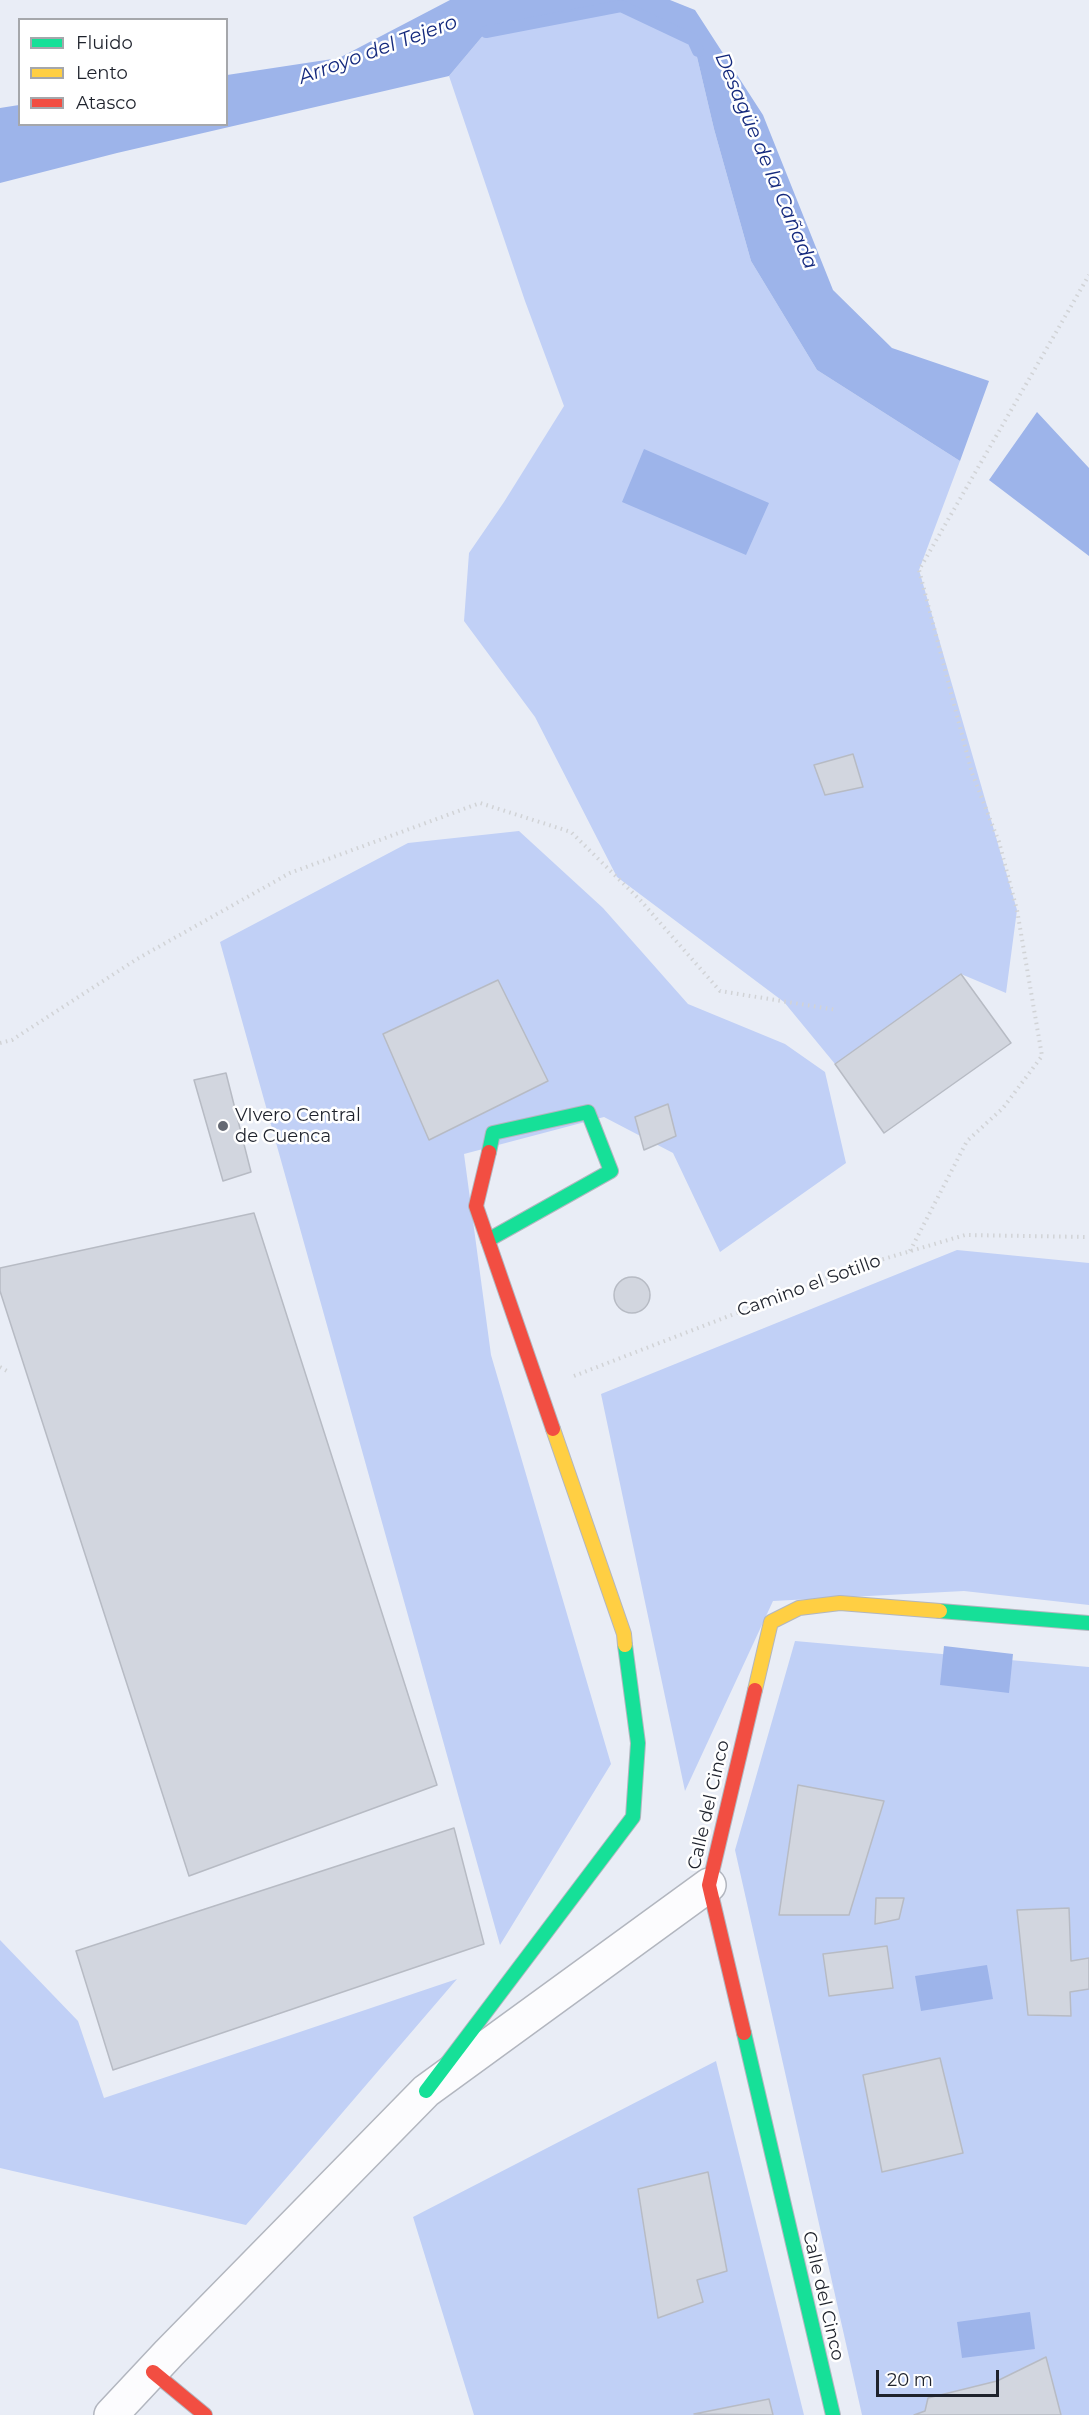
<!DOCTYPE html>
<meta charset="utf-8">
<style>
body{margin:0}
#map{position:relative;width:1089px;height:2415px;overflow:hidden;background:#e9edf6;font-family:Montserrat,sans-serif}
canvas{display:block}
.legend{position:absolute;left:18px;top:18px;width:210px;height:108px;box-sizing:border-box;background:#fff;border:2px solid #a5a7ab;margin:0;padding:8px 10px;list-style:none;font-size:18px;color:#1e222c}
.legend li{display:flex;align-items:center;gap:12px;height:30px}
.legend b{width:30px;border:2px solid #a5a7ab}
.scale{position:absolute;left:876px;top:2370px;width:123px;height:27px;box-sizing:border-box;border:3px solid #1e222c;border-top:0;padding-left:8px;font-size:18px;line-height:21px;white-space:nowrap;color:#1e222c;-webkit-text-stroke:4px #fff;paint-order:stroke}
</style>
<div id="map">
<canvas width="1089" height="2415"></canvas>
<ul class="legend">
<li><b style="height:8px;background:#16e098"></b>Fluido</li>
<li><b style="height:8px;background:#ffcf43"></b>Lento</li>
<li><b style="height:8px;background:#f24e42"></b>Atasco</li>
</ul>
<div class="scale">20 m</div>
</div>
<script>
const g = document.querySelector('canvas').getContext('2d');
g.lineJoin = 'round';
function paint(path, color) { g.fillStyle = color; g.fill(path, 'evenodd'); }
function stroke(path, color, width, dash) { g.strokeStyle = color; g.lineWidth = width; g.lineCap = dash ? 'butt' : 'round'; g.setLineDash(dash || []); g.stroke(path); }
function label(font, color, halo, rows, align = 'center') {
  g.font = font + ' Montserrat,sans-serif'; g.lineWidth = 5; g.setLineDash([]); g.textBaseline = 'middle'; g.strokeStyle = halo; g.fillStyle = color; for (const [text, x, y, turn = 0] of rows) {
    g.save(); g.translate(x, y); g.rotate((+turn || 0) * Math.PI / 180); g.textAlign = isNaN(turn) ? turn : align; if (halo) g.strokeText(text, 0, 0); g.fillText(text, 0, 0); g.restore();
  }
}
paint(new Path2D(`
 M795,1641L1089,1667V2415H862L735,1850Z
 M716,2061L804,2415H474L413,2217Z`), '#c0d0f6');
paint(new Path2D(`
 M621,6L693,40L714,129L751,261L817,370L960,461L919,570L1017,910L1006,993L961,974L835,1064L784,1002L617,877L535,717L464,621L469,553L504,502L564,406L525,301L449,76L486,32Z
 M519,831L603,908L688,1004L785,1044L825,1072L846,1163L720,1252L673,1153L604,1117L464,1154L491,1355L611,1764L500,1945L220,942L408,843Z
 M957,1250L1089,1263V1605L964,1591L773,1601L685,1791L601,1394Z
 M0,1940L78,2021L104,2098L457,1979L246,2225L0,2168Z`), '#c1d0f6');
paint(new Path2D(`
 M450,0H670L695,10L763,115L833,290L892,348L989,381L960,461L817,370L751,261L714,129L693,40L620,6L486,32L449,76L117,153L0,183V108L19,105L20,124H226L227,75L339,58Z
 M1037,412L1089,468V556L989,480Z
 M644,449L769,503L746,555L622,502Z
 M944,1646L1013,1654L1009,1693L940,1685Z
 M987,1965L993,1999L921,2011L915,1976Z
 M1030,2312L1035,2349L962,2358L957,2322Z`), '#9db4ea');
stroke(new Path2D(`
 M486,32L621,6L693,40L698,51`), '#9db4ea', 12);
const building = new Path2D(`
 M853,754L863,787L825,795L814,765Z
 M961,974L1011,1043L884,1133L835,1064Z
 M498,980L548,1081L429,1140L383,1034Z
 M226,1073L251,1172L223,1181L194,1080Z
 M668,1104L676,1136L644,1150L635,1117Z
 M254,1213L437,1785L189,1876L0,1291V1268Z
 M614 1295a18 18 0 1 1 36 0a18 18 0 1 1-36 0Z
 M798,1785L884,1801L849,1915H779Z
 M454,1828L484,1944L113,2070L76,1951Z
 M876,1898H904L899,1919L875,1924Z
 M1069,1908L1071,1961L1089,1958V1989L1070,1992L1071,2016L1028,2015L1017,1910Z
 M887,1946L893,1988L829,1996L823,1954Z
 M940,2058L963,2153L882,2172L863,2075Z
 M708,2172L727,2271L697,2280L703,2302L658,2318L638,2189Z
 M1046,2357L1061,2415H914L925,2411L928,2398L997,2381Z
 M769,2399L773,2415L694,2414Z`);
paint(building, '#d2d6df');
stroke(building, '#b7bbc4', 1.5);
const street = new Path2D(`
 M111,2415L169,2353L426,2091L709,1885`);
const fast = new Path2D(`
 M488,1240L611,1171L588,1112L493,1133L489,1152
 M940,1611L1089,1623
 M744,2033L833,2415
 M426,2091L633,1817L638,1743L625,1645`);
const slow = new Path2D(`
 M553,1429L624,1634L625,1645
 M755,1690L771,1622L799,1608L840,1603L940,1611`);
const jam = new Path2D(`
 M489,1152L476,1206L553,1429
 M744,2033L709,1885L755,1690
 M153,2372L205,2415`);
stroke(street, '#b2b6bf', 36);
stroke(fast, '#b2b6bf', 16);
stroke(slow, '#b2b6bf', 16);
stroke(jam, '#b2b6bf', 16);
stroke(new Path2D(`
 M0,1043L12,1040L137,959L290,873L480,803L571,832L641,901L720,991L837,1010
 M910,1251L967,1141L1003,1108L1042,1056L1017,910L999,842L972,773L919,570L1089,275
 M0,1367L7,1371
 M574,1376L853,1268L965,1235L1089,1237`), '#d1d3d6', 4, [1.5, 4.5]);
stroke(street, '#fcfcfe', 33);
stroke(fast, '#16e098', 14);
stroke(slow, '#ffcf43', 14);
stroke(jam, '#f24e42', 14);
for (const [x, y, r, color] of [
 [223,1126,6,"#656973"]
]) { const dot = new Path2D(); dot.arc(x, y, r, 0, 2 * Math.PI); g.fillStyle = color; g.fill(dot); stroke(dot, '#fff', 2); }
label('18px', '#1e222c', '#fff', [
 ["VIvero Central",235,1116],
 ["de Cuenca",235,1137]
], 'left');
label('18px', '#1e222c', '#fff', [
 ["Camino el Sotillo",809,1286,-20],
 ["Calle del Cinco",709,1805,-77],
 ["Calle del Cinco",823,2296,77]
]);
label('italic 20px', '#14297d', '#fff', [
 ["Arroyo del Tejero",378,50,-20],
 ["Desagüe de la Cañada",766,161,67]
]);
</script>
